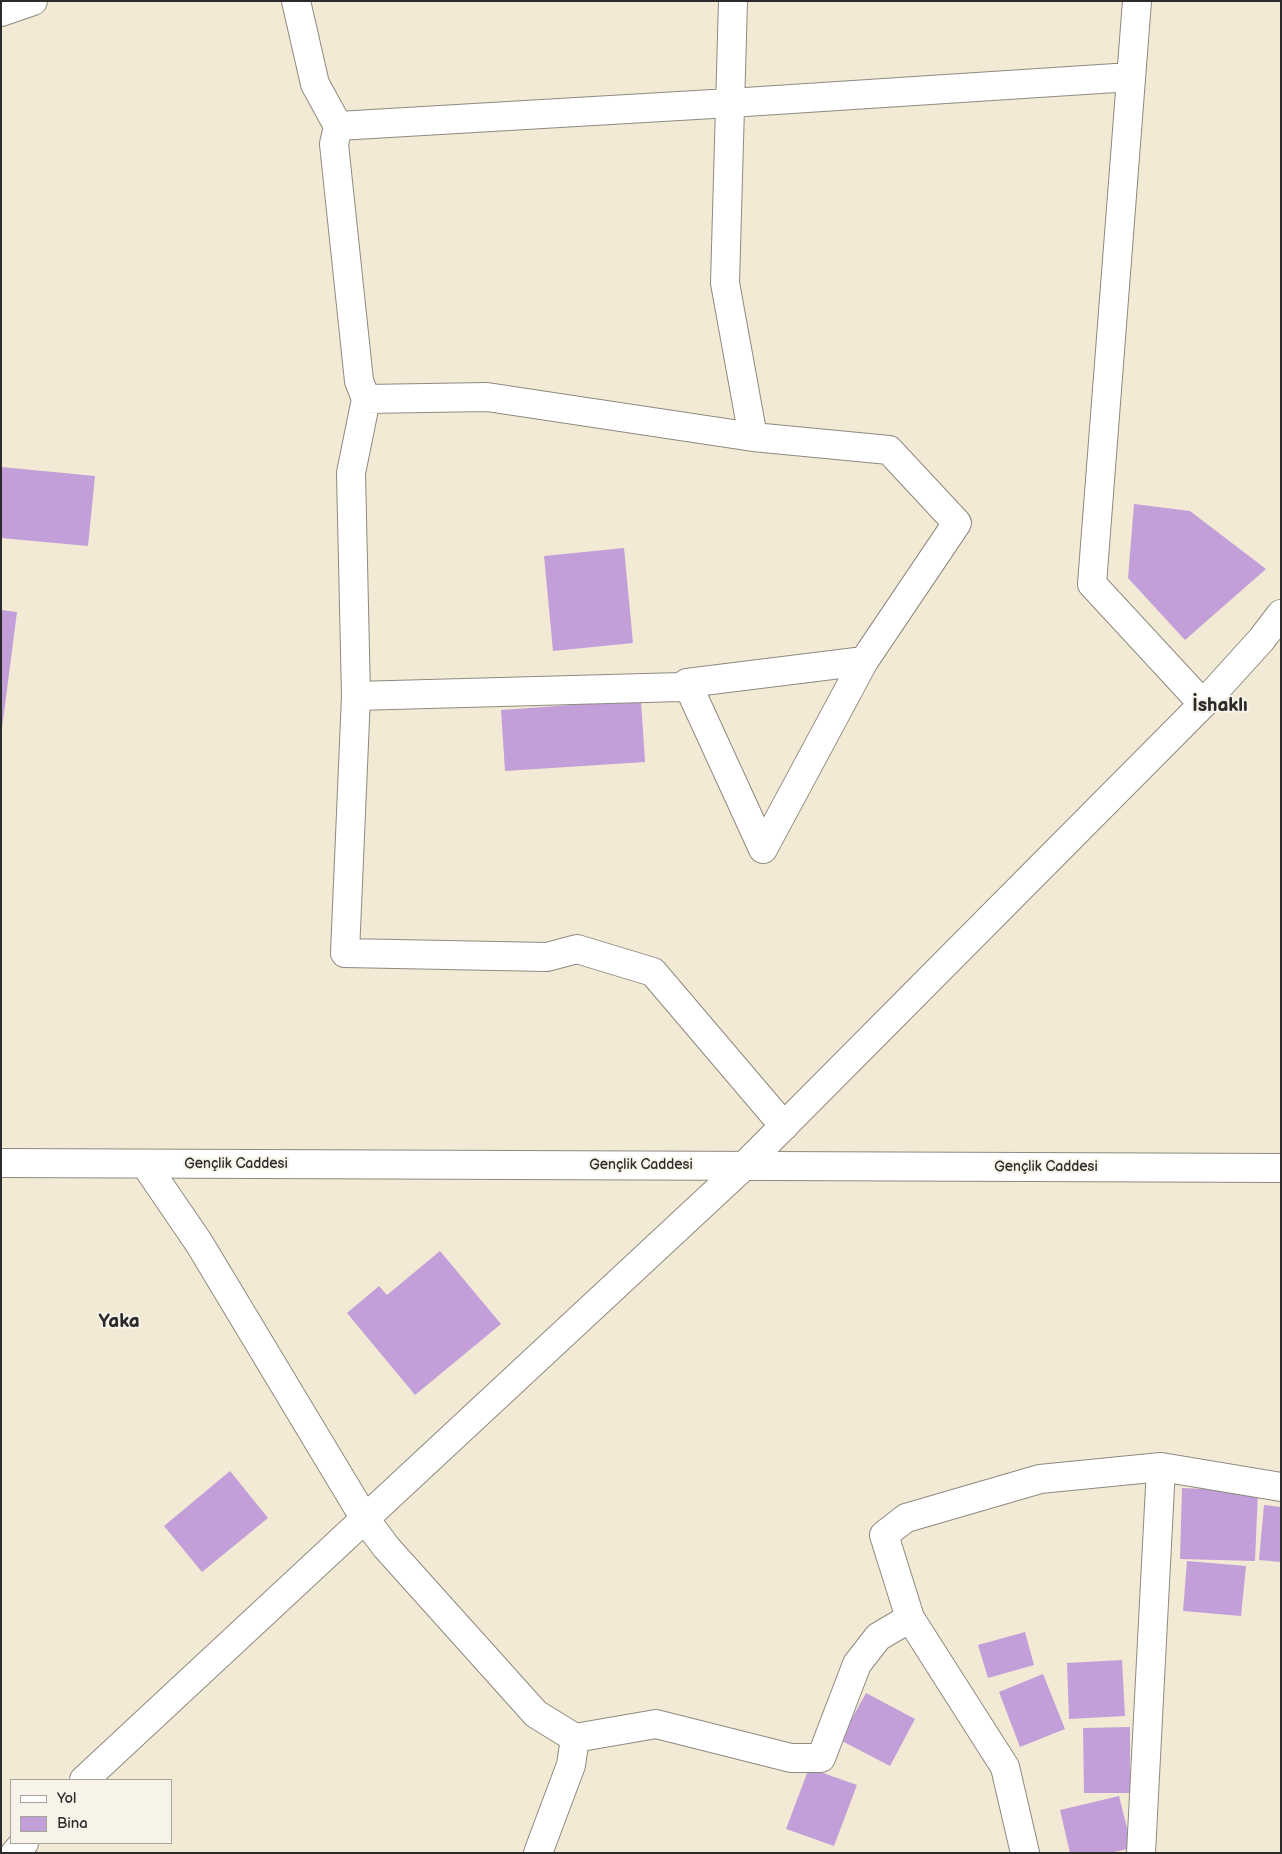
<!DOCTYPE html>
<meta charset="utf-8">
<style>
body{margin:0}
#map{position:relative;width:1282px;height:1854px;overflow:hidden;background:#f2ead4;font-family:"Balsamiq Sans",sans-serif}
canvas{display:block}
.frame{position:absolute;inset:0;border:2px solid #2b2b2b;pointer-events:none}
.legend{position:absolute;left:10px;top:1779px;width:162px;height:65px;box-sizing:border-box;background:#f7f3e8;border:1px solid #a5a39c;margin:0;padding:6px 9px;list-style:none;font-size:15px;color:#2b2b2b}
.legend li{display:flex;align-items:center;gap:10px;height:25px}
.legend b{width:25px;border:1px solid #a5a39c}
</style>
<div id="map">
<canvas width="1282" height="1854"></canvas>
<div class="frame"></div>
<ul class="legend">
<li><b style="height:6px;background:#fff"></b>Yol</li>
<li><b style="height:14px;background:#c39fd9"></b>Bina</li>
</ul>
</div>
<script>
const g = document.querySelector('canvas').getContext('2d');
g.lineJoin = 'round';
function paint(path, color) { g.fillStyle = color; g.fill(path, 'evenodd'); }
function stroke(path, color, width, dash) { g.strokeStyle = color; g.lineWidth = width; g.lineCap = dash ? 'butt' : 'round'; g.setLineDash(dash || []); g.stroke(path); }
function label(font, color, halo, rows, align = 'center') {
  g.font = font + ' "Balsamiq Sans",sans-serif'; g.lineWidth = 4; g.setLineDash([]); g.textBaseline = 'middle'; g.strokeStyle = halo; g.fillStyle = color; for (const [text, x, y, turn = 0] of rows) {
    g.save(); g.translate(x, y); g.rotate((+turn || 0) * Math.PI / 180); g.textAlign = isNaN(turn) ? turn : align; if (halo) g.strokeText(text, 0, 0); g.fillText(text, 0, 0); g.restore();
  }
}
paint(new Path2D(`
 M1,467L95,476L88,546L1,538Z
 M1134,504L1190,511L1266,569L1185,640L1128,578Z
 M624,548L633,643L553,651L544,556Z
 M1,610L17,612L2,728H1Z
 M641,700L645,762L505,771L501,710Z
 M440,1251L501,1324L415,1395L347,1313L379,1286L387,1295Z
 M230,1471L268,1518L202,1572L164,1526Z
 M1182,1488L1258,1491L1255,1561L1180,1559Z
 M1264,1505L1281,1507V1562L1259,1560Z
 M1187,1561L1246,1566L1241,1616L1183,1611Z
 M1025,1632L1034,1665L988,1678L978,1645Z
 M1122,1660L1125,1716L1069,1719L1067,1663Z
 M1043,1674L1065,1729L1020,1747L999,1692Z
 M866,1693L915,1719L890,1766L840,1740Z
 M1130,1727V1793H1084L1083,1728Z
 M809,1768L857,1785L834,1846L786,1829Z
 M1119,1796L1132,1848L1110,1853H1070L1060,1810Z`), '#c39fd9');
const minor = new Path2D(`
 M296,1L315,84L338,126L334,144L359,381L366,399L351,473L356,696L345,953L547,957L577,949L653,972L784,1126
 M733,1L725,283L753,437
 M1137,1L1092,584L1203,704
 M338,126L730,103L1131,77
 M366,399L487,397L753,437L889,450L957,523L864,661L763,849
 M687,683L763,849
 M356,696L681,687L687,683L864,661
 M145,1164L199,1243L365,1519L386,1547L536,1714L575,1738L656,1724L791,1758H821L857,1664L878,1637L910,1618
 M538,1853L571,1765L575,1738
 M1025,1853L1005,1767L910,1618L884,1535L906,1518L1040,1479L1161,1467L1281,1487
 M1141,1853L1161,1467`);
const tertiary = new Path2D(`
 M1,12L33,1
 M84,1780L744,1166L1203,704L1261,640L1281,614
 M15,1853L24,1843`);
const secondary = new Path2D(`
 M1,1163L1281,1168`);
stroke(minor, '#8e8a80', 30);
stroke(tertiary, '#8e8a80', 30);
stroke(secondary, '#8e8a80', 30);
stroke(minor, '#fff', 28);
stroke(tertiary, '#fff', 28);
stroke(secondary, '#fff', 28);
label('14px', '#2b2b2b', '#f7f3e8', [
 ["Gençlik Caddesi",236,1164],
 ["Gençlik Caddesi",641,1165],
 ["Gençlik Caddesi",1046,1167]
]);
label('bold 19px', '#2b2b2b', '#f7f3e8', [
 ["İshaklı",1220,706],
 ["Yaka",119,1322]
]);
</script>
